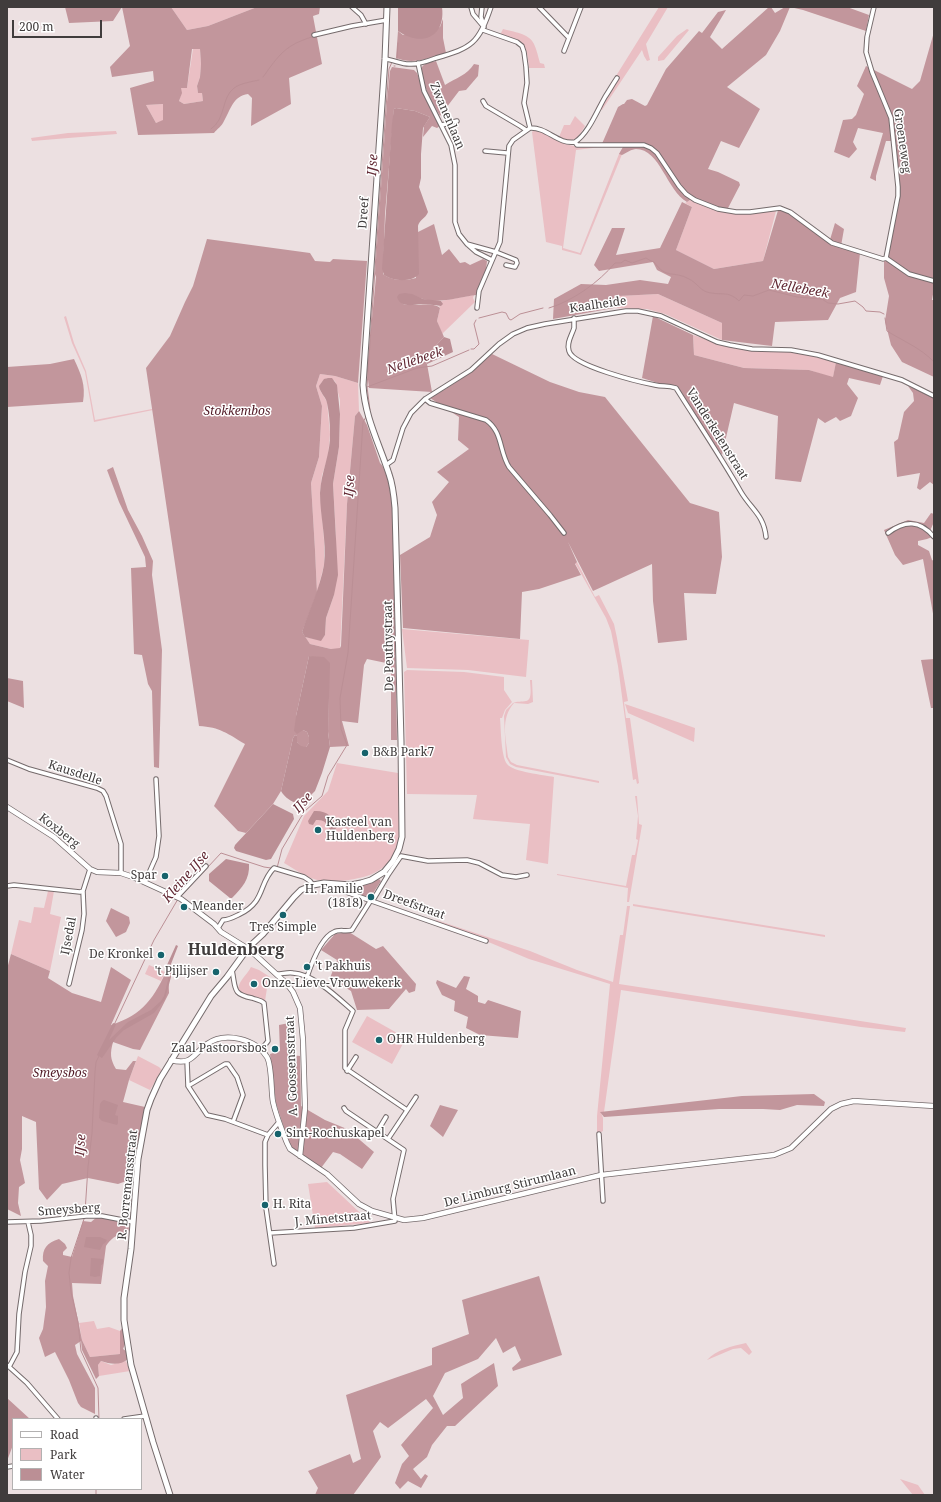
<!DOCTYPE html>
<style>
body{margin:0}
#map{position:relative;width:941px;height:1502px;overflow:hidden;background:#ece0e1;font-family:"Noto Serif",serif}
canvas{display:block}
.frame{position:absolute;inset:0;border:8px solid #403c3c;pointer-events:none}
.legend{position:absolute;left:12px;top:1418px;width:130px;height:72px;box-sizing:border-box;background:#fff;border:1px solid #b3b1b1;margin:0;padding:5px 7px;list-style:none;font-size:12px;color:#403c3c}
.legend li{display:flex;align-items:center;gap:8px;height:20px}
.legend b{width:20px;border:1px solid #b3b1b1}
.scale{position:absolute;left:12px;top:20px;width:90px;height:18px;box-sizing:border-box;border:2px solid #403c3c;border-top:0;padding-left:5px;font-size:12px;line-height:14px;white-space:nowrap;color:#403c3c;-webkit-text-stroke:3px #fff;paint-order:stroke}
</style>
<div id="map">
<canvas width="941" height="1502"></canvas>
<div class="frame"></div>
<ul class="legend">
<li><b style="height:5px;background:#fff"></b>Road</li>
<li><b style="height:11px;background:#eabfc4"></b>Park</li>
<li><b style="height:11px;background:#bb8f95"></b>Water</li>
</ul>
<div class="scale">200 m</div>
</div>
<script>
const g = document.querySelector('canvas').getContext('2d');
g.lineJoin = 'round';
function paint(path, color) { g.fillStyle = color; g.fill(path, 'evenodd'); }
function stroke(path, color, width, dash) { g.strokeStyle = color; g.lineWidth = width; g.lineCap = dash ? 'butt' : 'round'; g.setLineDash(dash || []); g.stroke(path); }
function label(font, color, halo, rows, align = 'center') {
  g.font = font + ' "Noto Serif",serif'; g.lineWidth = 3; g.setLineDash([]); g.textBaseline = 'middle'; g.strokeStyle = halo; g.fillStyle = color; for (const [text, x, y, turn = 0] of rows) {
    g.save(); g.translate(x, y); g.rotate((+turn || 0) * Math.PI / 180); g.textAlign = isNaN(turn) ? turn : align; if (halo) g.strokeText(text, 0, 0); g.fillText(text, 0, 0); g.restore();
  }
}
paint(new Path2D(`
 M171,7H257L208,26L187,30Z
 M659,7H668L646,44L650,60L647,61L644,56L642,50L602,110L596,108Z
 M503,29C513,32 529,33 534,44C537,50 538,57 540,63L544,64L545,68H529C527,42 523,42 500,35Z
 M687,29L689,30L664,60L658,61V57L677,36Z
 M193,49H200L201,64L200,77L197,86L198,93H202L203,101L184,104L179,101L181,94V88H187Z
 M163,104V121L156,123L146,105Z
 M575,116L585,126C578,138 574,145 559,137L564,125H570Z
 M534,130C546,130 554,140 566,144C576,148 589,147 601,147L576,150L563,248L580,253L619,154L623,147H625L581,255L562,250V246L546,242L532,132Z
 M116,131L117,134L32,141L31,138L68,133Z
 M692,199L724,211L739,214L776,211L763,261L714,269L676,250L692,207L685,203Z
 M658,294L722,323V340L665,314L647,309L614,308L619,296Z
 M474,295L473,298L475,302L442,334L437,321L440,308L439,306H441L442,302L441,301Z
 M66,316L74,343L86,371L95,420L152,409L153,410L94,422L85,372L72,343L64,317Z
 M693,335L734,348L761,352L772,350L800,353L836,362L833,378L809,370L744,368L694,355Z
 M320,374L335,376L358,383L359,411L355,416L347,504L340,649H331L310,644L305,637L321,640L325,635L326,618L334,595L336,536L333,484L339,447L340,414V400L335,381L327,378L321,383L320,390L327,402L330,434L328,457L322,475L320,492L324,540V565L317,593L315,550L311,483L319,457L322,406L316,386Z
 M577,562L595,597L599,595L614,624L617,638L628,701L624,702L626,718H630L639,783L637,784L636,779L633,780L618,666L611,631L606,618L575,563Z
 M402,629L529,640L526,677L468,670L407,668Z
 M407,670L464,672L504,677V690L512,702L505,710L502,718H500C501,729 501,756 507,764C513,772 544,775 554,777L548,864L526,860L530,824L473,819L477,795L407,794L404,672Z
 M530,680H532L533,702L528,704L514,703C500,719 506,738 508,757L511,762L517,765L599,781V783L516,767L510,764L506,757L504,716L506,710L513,703C517,701 522,702 526,701C533,700 530,686 530,680Z
 M625,704L695,728L694,742L628,713Z
 M337,763L398,773C399,796 404,828 396,849C387,875 359,880 335,881C329,881 320,881 314,879C304,876 293,868 284,863L304,816L328,791Z
 M635,796H637L639,824L642,825L629,902H627L628,888L557,875V874L626,886L632,855H635L638,840L636,839L638,816Z
 M48,891H54L50,914L61,917L50,971L11,954L19,920L31,923L34,907L44,908Z
 M633,904L825,935V937L633,906Z
 M627,906H630L619,984L906,1028L905,1032L861,1027L621,990L604,1112H601L603,1118V1131L597,1135V1116L610,984L529,959L486,941L435,923L436,920L530,951L577,970L613,982L620,935H623Z
 M149,965L165,972L161,981L145,974Z
 M251,967L259,970L270,977L267,980V988L265,1001L242,995L238,992C237,982 247,975 251,967Z
 M367,1016L406,1038L392,1064L352,1042Z
 M138,1056L159,1067L162,1070L150,1090L129,1080Z
 M327,1182L371,1223L315,1228L308,1184Z
 M94,1321L97,1329L109,1327L120,1331V1354L90,1357L82,1340L79,1323Z
 M746,1343L752,1352L749,1355L741,1348L733,1349L707,1360C716,1350 732,1346 746,1343Z
 M101,1361L111,1365L126,1361L130,1371L99,1376L98,1365Z
 M900,1479L918,1485L925,1495H913Z`), '#eabfc4');
paint(new Path2D(`
 M65,7H171L187,30L208,26L257,7H320L319,14L313,16L322,64L289,78L291,104L251,126L252,98L248,94C233,96 231,109 224,121C222,126 217,129 214,133L138,135L130,88L154,81L153,71L112,77L110,67L130,46L122,7L113,21L69,23ZM192,49H200L201,64L200,77L197,86L198,93H202L203,101L184,104L179,101L182,93L181,88H187ZM163,104V120L156,123L146,105Z
 M769,7H771L775,13L785,7H847L869,15L866,31L803,10L790,7L780,31L766,55L727,87L760,109L739,148L721,141L708,169L718,172L739,182L740,185L727,210L693,198L687,202C667,191 660,149 636,149C632,149 626,153 622,155L619,154L623,147L601,146L618,107L623,104H624L627,100L632,99L645,106L647,105L666,69L699,31L702,33L718,12L726,10L710,37L722,49Z
 M443,19V38L446,53C430,58 413,65 396,58L398,31L403,35L440,27Z
 M934,32V289L932,300H934V377L902,362L891,345L885,321L889,296L884,278V261L887,244L899,204V172L894,161L891,141H886L876,176V181L870,178L883,133L858,128L853,142L857,149L849,158L834,152L843,120L852,119L856,115L864,94L857,86L866,66L912,89L920,81Z
 M436,61L445,85C456,78 467,75 474,64L479,65L478,76L466,90L459,91L440,116C435,107 417,76 422,67C424,63 432,62 436,61Z
 M392,67L414,70L417,73L428,103L440,126L437,128L432,126L423,137L424,126L430,117L415,111L396,108L394,109L385,214L383,274C392,281 405,281 416,278L418,232L434,224L442,255L449,249L460,263L465,262L470,265L483,259L487,261L486,270L476,295C462,297 447,301 433,301C421,300 412,293 399,294L403,304C413,307 433,301 440,308L437,321L444,337L424,358L427,364L432,392L369,388L367,371L376,277L375,274L387,102L390,71Z
 M682,202L692,207L676,250L714,269L763,261L779,207L782,206L804,222L829,243L835,223L844,229L841,246L860,253L856,292L840,298L828,320L775,322L772,346L722,340V323L658,294L619,296L614,308L553,319L554,299L581,284L606,285L640,280L668,284L671,277L657,270L653,262L599,271L594,265L612,228H625L616,255L660,248Z
 M207,239L310,253L315,261L330,262L333,259L367,261L358,383L335,376L320,374L316,386L322,406L319,457L311,483L315,550L317,593L302,632L310,644L331,649L340,648L341,646L347,504L355,416L359,411L367,425L380,463C388,470 392,500 393,512L397,740H391V664L367,659L364,665L358,723L342,721L349,746L330,747L328,732L329,663L309,656L296,716L303,730L307,732L309,737V743L306,747H301L297,742V736L295,735L293,738L281,791L273,804L246,833L238,831L214,806L245,744C228,734 220,727 199,726L146,368L170,336L185,302L193,286Z
 M653,316L693,335L694,355L744,368L809,370L833,377L836,362L883,376L880,385L849,378L847,384L858,398L851,416L840,421L836,417L825,423L818,418L801,482L775,479L778,416L734,403L722,455L674,388L642,378Z
 M492,354L550,382L579,392L605,397L690,503L719,512L722,557L716,594L684,593L687,640L658,643L653,601L652,564L593,591L568,542L577,562L575,564L581,575L539,589L522,592L520,639L403,628L400,555L430,537L437,515L432,502L449,482L437,472L469,449L458,440L459,417L430,398C452,386 473,371 492,354Z
 M74,359C81,374 86,385 83,402L7,407V367L50,364Z
 M908,386L934,398V485L930,482L920,490L917,488L920,473L897,477L894,442L898,439L904,412L914,401L913,393Z
 M113,467L128,510L142,536L153,561L152,575L162,650L159,768L154,767L152,691L148,684L142,655L134,654L131,568L146,567L145,557L119,502L107,470Z
 M931,513L934,514V522L929,533L932,537L927,539L918,541V545L929,551L932,560L934,561V619L923,559L903,565L895,555L884,530L908,520L924,523Z
 M934,659V708H931L921,660Z
 M7,678L23,681L24,708L7,701Z
 M379,879L381,881L370,898L352,892L355,886L366,884Z
 M111,908L129,917L130,923L126,932L116,937L106,921Z
 M349,932L376,949L383,946L416,984L415,991L409,993L406,989L389,1009L357,1010L351,991L330,978L337,960L321,950L335,934Z
 M11,954L50,971L48,978L72,993L101,1002L111,967L131,980L111,1025C143,1015 155,997 168,967L169,993L140,1050L133,1049L113,1042C110,1053 110,1059 116,1069L126,1070L133,1061H136L129,1080L123,1102L145,1107L132,1179L118,1184L88,1178L62,1184L47,1200L39,1189L36,1122L22,1116V1149L20,1160L25,1183L19,1187L18,1203L21,1216L7,1209V969Z
 M464,976L470,977L466,989L478,996V1002L485,1004L488,1000L521,1011L518,1038L480,1035L466,1028L468,1017L454,1011L455,1001L442,995L436,983L437,980L456,988Z
 M289,1023L290,1055L300,1056L301,1106L325,1120L347,1129L374,1152L362,1169L340,1154L333,1152L321,1168L290,1147L276,1103L270,1054L280,1051L279,1025Z
 M814,1094L825,1102L824,1106L797,1105L780,1110L763,1109H719L604,1117L600,1112L742,1096Z
 M440,1105L458,1110L443,1137L430,1126Z
 M97,1217L124,1222L129,1228L128,1232L126,1234C118,1233 110,1239 106,1246L101,1284L72,1283L73,1296L82,1340L90,1357L120,1354V1331L123,1327L125,1344L123,1349L126,1351L128,1359C120,1366 110,1364 101,1361L98,1365L99,1376L96,1379L82,1350L81,1341L75,1345L77,1354L95,1388V1414L81,1407L78,1403L69,1380L55,1352L45,1357L39,1338L43,1329L46,1307L45,1281L48,1266L43,1261C42,1248 47,1243 59,1239L65,1244L67,1248L63,1252V1255L72,1257L83,1221L91,1222Z
 M539,1276L562,1355L513,1371L512,1368L521,1360L515,1346L503,1353L496,1338L478,1359L445,1373L433,1396L443,1415L463,1398L461,1384L494,1363L498,1386L455,1426H447L432,1445L427,1457L413,1469L421,1479L425,1474L428,1476L421,1488L408,1481L400,1489L395,1483L402,1464L409,1456L401,1445L433,1408L426,1399L388,1428L380,1422L373,1431L381,1457L353,1495H315L318,1488L308,1471L350,1454L353,1463L361,1459L346,1395L432,1365V1348L469,1334L462,1300Z
 M7,1398L30,1419H13V1445L7,1461Z`), '#c2969c');
paint(new Path2D(`
 M398,7H442C446,38 421,47 398,31Z
 M396,108L415,111L430,117L423,128L421,154V178L419,187L428,212C426,218 419,220 418,226L419,274C412,283 392,281 384,275L382,269L392,123L394,109Z
 M405,293L412,294L423,299L441,301L443,304L441,306C435,305 427,304 421,304C413,305 400,308 397,297L399,294Z
 M444,337L450,339L453,352L427,364L424,358Z
 M328,378H332L337,385L340,414L339,447L333,484L338,575L334,595L326,618L325,635L321,641L305,637L302,632C309,610 320,588 324,565C327,541 320,517 320,493C321,472 331,453 330,433C330,423 329,412 327,403C326,397 320,393 319,386L324,379Z
 M309,656L324,657L330,663L328,732L330,747L322,773L315,791L307,799L298,804C291,801 285,798 281,791L293,738L295,735L297,736V742L301,746L306,747L309,743V737L307,732L303,730L297,734L294,731L296,716Z
 M273,804L293,814L294,819L271,859L266,860L236,851L234,848L235,845Z
 M314,811C326,810 334,817 337,827L333,832C325,826 329,820 316,820L313,825L309,824L308,821Z
 M226,859L249,864C250,879 242,888 232,898H230L209,881V874Z
 M176,945L178,946L171,964V977L165,999L154,1013L124,1030L116,1038L102,1058L97,1055L113,1023L116,1024L109,1040L128,1022L151,1010L161,1001L164,996L168,980L167,965Z
 M104,1100L118,1105L115,1115L118,1116V1123L117,1125L102,1121L99,1118L100,1104L102,1101Z
 M86,1237H100L107,1240L105,1243L103,1244L100,1250L84,1247Z
 M91,1258L103,1259V1264L101,1265L100,1276L95,1277L90,1276Z`), '#bb8f95');
stroke(new Path2D(`
 M397,59L398,43
 M394,66H395
 M263,77C279,55 285,45 312,37
 M211,129C226,119 221,98 234,88C241,83 251,82 259,80
 M549,308C573,301 599,282 615,263H621L625,260L632,263L646,258L651,261L654,262C667,280 673,270 689,279C696,282 700,290 707,292C720,296 728,290 739,301L744,295L753,296L769,290L797,297L822,299L828,303L838,304L855,301L863,307L866,311L880,312L884,314
 M479,318L502,312L506,313L509,319L511,320L520,314L543,308
 M885,318L887,331C903,341 921,348 934,362
 M471,349H474L479,344L474,324L476,320
 M367,387L417,368L432,366L469,350
 M370,410L367,387L386,108L389,69L392,62
 M277,868L282,849L301,817L306,810L322,796L328,776L347,745L341,729L340,698L348,653L363,422L366,417
 M180,897L221,853L264,867L271,868
 M114,1025L154,940L178,899
 M99,1419L98,1388L81,1351L78,1322L71,1292L69,1273L71,1258L84,1219L85,1212L88,1167L92,1133L95,1072L96,1062L99,1056
 M96,1495V1489`), '#bb8f95', 1);
const minor = new Path2D(`
 M352,7L361,15L366,24
 M471,7L473,14L484,27
 M482,7L481,17L484,25
 M539,7L569,38
 M874,7L867,37L866,52L872,72L891,118L898,187V196L886,258
 M483,30L517,42L522,46L524,52L526,67L527,83L524,103L530,128
 M314,35L352,26L387,20
 M564,51L581,7
 M385,59C394,60 401,64 409,64C418,65 428,61 436,58C472,48 479,43 491,7
 M418,63L424,91L451,145L455,165V222L459,234L467,244
 M483,101L486,106L520,126L526,130
 M442,125L457,121
 M530,128C547,127 558,145 575,142
 M575,142L577,145H644L651,148L657,153L679,186L686,194L695,200L718,209L736,212H750L780,208L790,212L832,243L883,259L886,258L909,274L934,281
 M575,142C588,134 597,111 605,97C609,91 613,84 617,78
 M485,151L507,153
 M492,260L476,252L467,244L496,252L516,260L517,263L515,267L506,265
 M477,308L479,291L500,242L509,146L513,140L530,128
 M574,318C574,321 574,325 574,328C572,335 566,343 569,351C573,366 639,382 655,385C663,387 667,385 676,388C698,423 721,457 741,492C751,509 764,515 766,537
 M425,399L430,403L486,420C503,432 499,451 509,467L550,515L564,533
 M386,465L393,460L403,428L411,413L425,399L471,370L499,344L513,334L527,328L545,324L626,311H638L661,316L717,342L730,345L752,349L791,350L818,355L902,380L934,396
 M888,533C905,520 920,520 934,537
 M7,760L29,769L97,788L103,791L106,796L121,844V873
 M388,875L401,856L428,861L467,860L479,863L502,875L516,877L527,875
 M145,882L156,857L159,836L156,779
 M339,884L343,891L486,941
 M7,886L14,885L80,892L83,891
 M177,897L206,866
 M373,900L388,875L386,874
 M218,928L223,920C229,920 234,917 240,914C266,901 258,884 274,868L304,877L310,881L313,885
 M232,970C236,989 232,994 252,998C257,1000 261,1000 264,1003L268,1041L261,1050
 M277,974C282,974 288,972 293,973C314,974 338,998 353,1011L345,1030V1068L407,1110
 M307,977C311,965 321,937 334,932C339,929 346,932 352,930L371,900
 M69,984L82,930L84,914L83,891L90,869
 M187,1061L188,1086L207,1115L225,1119L268,1135
 M347,1071L356,1057
 M188,1086L225,1064H228L237,1077L243,1095L233,1122
 M377,1132L386,1117
 M599,1134L603,1201
 M388,1139L416,1097
 M7,1222L41,1221L86,1216H102L133,1222
 M270,1233L354,1228L395,1221L393,1199L404,1150L346,1111L344,1108
 M274,1264L266,1208L265,1165V1142L268,1135L279,1122
 M7,1365L27,1383L58,1419
 M9,1367L17,1352L19,1314L25,1272L31,1246V1235L28,1222
 M96,1418V1419
 M124,1419L145,1416
 M7,1467L13,1466`);
const tertiary = new Path2D(`
 M7,807L54,837L90,869L97,872L121,873L133,877L181,899L214,924L221,932L250,950L287,984L293,992L300,1008L303,1040L305,1108L300,1156
 M171,1060C192,1066 193,1054 207,1044C225,1031 256,1039 267,1057C272,1065 271,1092 273,1102C276,1116 282,1130 287,1143L290,1149L327,1174L359,1204L372,1211L404,1220L423,1218L601,1175L774,1155L791,1148L831,1109L841,1104L854,1101L934,1106`);
const secondary = new Path2D(`
 M170,1495L153,1442L131,1365L124,1320V1298L131,1249L138,1159L147,1110L151,1099L160,1079L211,996L227,977L248,948L263,934L294,897L301,890L313,885L324,883L351,885L361,883L371,880L384,872L393,861L399,849L402,837L401,742L395,508C394,496 393,485 389,474C379,443 365,418 363,385L385,59L387,7`);
stroke(minor, '#756b6c', 5.5);
stroke(tertiary, '#756b6c', 6);
stroke(secondary, '#756b6c', 7);
stroke(minor, '#fff', 3.5);
stroke(tertiary, '#fff', 4.5);
stroke(secondary, '#fff', 5);
for (const [x, y, r, color] of [
 [365,753,4,"#16636c"],
 [318,830,4,"#16636c"],
 [165,876,4,"#16636c"],
 [371,897,4,"#16636c"],
 [184,907,4,"#16636c"],
 [283,915,4,"#16636c"],
 [161,955,4,"#16636c"],
 [307,967,4,"#16636c"],
 [216,972,4,"#16636c"],
 [254,984,4,"#16636c"],
 [379,1040,4,"#16636c"],
 [275,1049,4,"#16636c"],
 [278,1134,4,"#16636c"],
 [265,1205,4,"#16636c"]
]) { const dot = new Path2D(); dot.arc(x, y, r, 0, 2 * Math.PI); g.fillStyle = color; g.fill(dot); stroke(dot, '#fff', 1.5); }
label('12px', '#403c3c', '#fff', [
 ["Zwanenlaan",447,116,67],
 ["Groeneweg",902,141,82],
 ["Dreef",364,213,-86],
 ["Kaalheide",598,305,-8],
 ["Vanderkelenstraat",717,434,58],
 ["De Peuthystraat",389,646,-91],
 ["Kausdelle",75,773,18],
 ["Koxberg",59,831,38],
 ["Dreefstraat",414,905,20],
 ["IJsedal",69,936,-79],
 ["A. Goossensstraat",292,1066,-92],
 ["R. Borremansstraat",128,1185,-84],
 ["De Limburg Stirumlaan",510,1187,-14],
 ["Smeysberg",69,1210,-4],
 ["J. Minetstraat",333,1219,-5]
]);
label('italic 12px', '#511a26', '#fff', [
 ["Stokkembos",237,412],
 ["Smeysbos",60,1074]
]);
label('12px', '#403c3c', '#fff', [
 ["B&B Park7",373,753],
 ["Kasteel van",326,823],
 ["Huldenberg",326,837],
 ["Spar",157,876,"right"],
 ["H. Familie",363,890,"right"],
 ["(1818)",363,904,"right"],
 ["Meander",192,907],
 ["Tres Simple",283,928,"center"],
 ["De Kronkel",153,955,"right"],
 ["'t Pakhuis",315,967],
 ["'t Pijlijser",208,972,"right"],
 ["Onze-Lieve-Vrouwekerk",262,984],
 ["OHR Huldenberg",387,1040],
 ["Zaal Pastoorsbos",267,1049,"right"],
 ["Sint-Rochuskapel",286,1134],
 ["H. Rita",273,1205]
], 'left');
label('italic 13px', '#622934', '#fff', [
 ["IJse",373,165,-86],
 ["Nellebeek",800,289,10],
 ["Nellebeek",415,361,-19],
 ["IJse",350,486,-86],
 ["IJse",303,803,-48],
 ["Kleine IJse",186,877,-49],
 ["IJse",81,1145,-86]
]);
label('bold 16px', '#403c3c', '#fff', [
 ["Huldenberg",236,950]
]);
</script>
